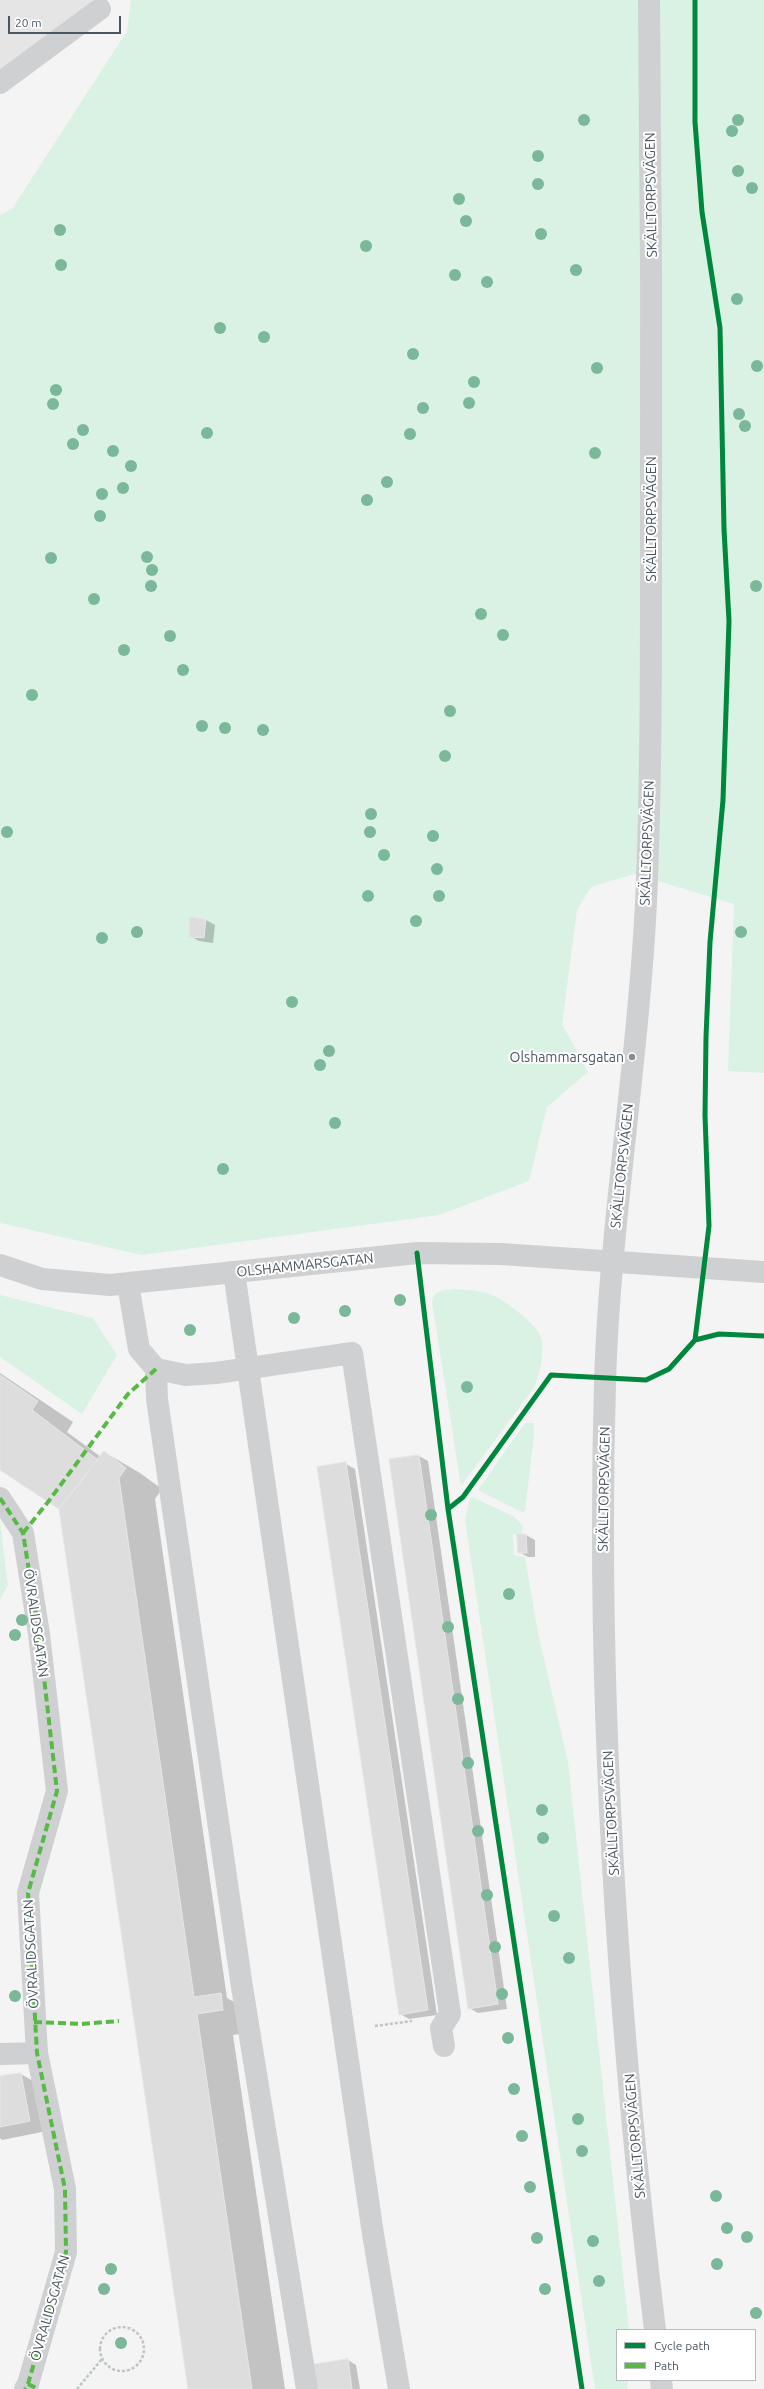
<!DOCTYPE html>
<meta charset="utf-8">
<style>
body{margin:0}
#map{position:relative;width:764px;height:2389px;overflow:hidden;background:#f4f4f4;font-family:Ubuntu,sans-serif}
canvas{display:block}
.legend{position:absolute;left:616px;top:2329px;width:140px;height:52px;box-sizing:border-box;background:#fff;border:1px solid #b7bbc0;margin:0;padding:5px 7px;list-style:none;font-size:12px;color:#4a5661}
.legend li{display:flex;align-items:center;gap:8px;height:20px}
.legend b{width:20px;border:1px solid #b7bbc0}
.scale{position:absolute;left:8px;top:16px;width:113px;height:18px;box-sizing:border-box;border:2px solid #4a5661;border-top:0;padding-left:5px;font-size:12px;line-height:14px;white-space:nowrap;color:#4a5661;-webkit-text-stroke:3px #fff;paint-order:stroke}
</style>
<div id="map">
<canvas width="764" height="2389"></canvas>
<ul class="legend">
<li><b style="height:5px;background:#00873e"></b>Cycle path</li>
<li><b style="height:5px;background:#58b947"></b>Path</li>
</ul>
<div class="scale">20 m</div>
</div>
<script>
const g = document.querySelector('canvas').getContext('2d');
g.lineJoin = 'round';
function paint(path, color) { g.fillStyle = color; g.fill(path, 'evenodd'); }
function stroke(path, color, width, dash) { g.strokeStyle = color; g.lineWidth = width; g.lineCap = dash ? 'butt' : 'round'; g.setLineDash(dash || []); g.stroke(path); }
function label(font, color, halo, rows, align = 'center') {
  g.font = font + ' Ubuntu,sans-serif'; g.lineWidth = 4; g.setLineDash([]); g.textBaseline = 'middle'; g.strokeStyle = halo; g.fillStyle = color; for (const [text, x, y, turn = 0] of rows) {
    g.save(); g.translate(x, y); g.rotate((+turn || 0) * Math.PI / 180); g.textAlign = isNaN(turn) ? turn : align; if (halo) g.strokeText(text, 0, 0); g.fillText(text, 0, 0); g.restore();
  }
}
paint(new Path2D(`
 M0,0H92L93,5L0,73Z`), '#e6e5e6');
paint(new Path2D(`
 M131,0H764V1073L728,1071L734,904L634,874L591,887L577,910L562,1024L588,1072L547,1107L529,1181L439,1215L142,1255L0,1223V215L12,209L127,31Z
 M455,1289C467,1290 480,1290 492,1295C504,1300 537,1324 541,1337C545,1351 540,1373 535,1386L461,1486L432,1302C434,1289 443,1291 455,1289Z
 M0,1295L93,1318L117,1355L82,1414L0,1357Z
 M525,1423H534V1435L525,1511L522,1512L478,1490Z
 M472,1497L513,1516L523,1525L522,1533L513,1534L514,1555L525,1557L538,1633L568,1762L629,2330H617V2380H628L627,2389H595L465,1520L470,1498Z
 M0,1521L8,1585L0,1600Z`), '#d9f2e3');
paint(new Path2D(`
 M206,920L215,925L213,943L199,941L190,936Z
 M0,1373L73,1422L67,1432L101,1457L104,1452L140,1473L162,1489L155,1499L227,1998L257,2015L259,2031L233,2035L285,2389H189L59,1509L0,1469Z
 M419,1456L428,1461L507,2009L478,2013L469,2008L390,1460Z
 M346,1464L355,1469L437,2015L409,2019L400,2014Z
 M526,1535L535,1540V1557H528L519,1552Z
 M21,2074L38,2084L47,2131L2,2140L0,2138V2077Z
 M348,2360L356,2365L360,2389H315Z`), '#0003');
const building = new Path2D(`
 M190,917L206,919L204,938L189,937Z
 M0,1375L38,1401L32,1410L98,1460L59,1509L0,1470Z
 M104,1451L126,1468L119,1478L194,1997L221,1993L223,2010L197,2014L252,2389H188L59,1509Z
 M419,1455L498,2004L468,2009L389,1459Z
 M346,1462L428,2010L399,2015L317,1467Z
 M517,1534H526L527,1553H518Z
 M21,2073L30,2121L0,2127V2076Z
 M348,2359L352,2389H314L310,2365Z`);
paint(building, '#ddddde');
stroke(building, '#e5e6e7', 1);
stroke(new Path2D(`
 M375,2026L412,2021
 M100 2349a22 22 0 1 1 44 0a22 22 0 1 1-44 0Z
 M77,2389L102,2359`), '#bcc7c4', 2.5, [3, 2]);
stroke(new Path2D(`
 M0,83L100,9
 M234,1272L373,2234L399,2389
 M128,1284L139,1349L156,1369L186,1375L216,1373L352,1353L450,2014L441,2028L444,2046
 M156,1369L157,1399L242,1987L307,2389
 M0,2054L37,2053`), '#ced0d2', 22);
stroke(new Path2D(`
 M0,1265L42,1279L110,1285L417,1253L501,1254L764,1272
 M0,1498L23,1533L39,1634L57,1791L28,1893L37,2053L65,2189L66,2252L28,2384L25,2389`), '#ced0d2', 22);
stroke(new Path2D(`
 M649,0C651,188 652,375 651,563C651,676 651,790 646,903C638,1063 610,1222 605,1382C596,1698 617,2016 655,2330
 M661,2380L662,2389`), '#ced0d2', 22);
stroke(new Path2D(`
 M0,1498L23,1533L39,1634L57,1791L28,1893L37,2053L65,2189L66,2252L28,2384L25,2389
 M23,1533L48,1502L128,1394L156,1369
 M34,2022L81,2024L119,2021
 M28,2384L38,2389`), '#58b947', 4, [8, 4]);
stroke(new Path2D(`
 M417,1253L448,1509L582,2389
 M695,1340L719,1334L764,1336
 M448,1509L463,1497L551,1375L646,1380L669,1369L695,1340L709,1226L705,1115L706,1037L710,942L723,800L729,621L724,529L720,328L702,212L695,122V0`), '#00873e', 5);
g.fillStyle = '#7ab899';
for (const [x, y] of [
 [584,120],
 [738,120],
 [732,131],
 [538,156],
 [738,171],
 [538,184],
 [752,188],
 [459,199],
 [466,221],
 [60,230],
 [541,234],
 [366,246],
 [61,265],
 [576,270],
 [455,275],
 [487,282],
 [737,299],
 [220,328],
 [264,337],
 [413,354],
 [757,366],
 [597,368],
 [474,382],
 [56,390],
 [469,403],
 [53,404],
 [423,408],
 [739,414],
 [745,426],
 [83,430],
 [207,433],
 [410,434],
 [73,444],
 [113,451],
 [595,453],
 [131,466],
 [387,482],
 [123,488],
 [102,494],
 [367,500],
 [100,516],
 [147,557],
 [51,558],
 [152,570],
 [151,586],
 [756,586],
 [94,599],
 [481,614],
 [503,635],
 [170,636],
 [124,650],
 [183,670],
 [32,695],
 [450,711],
 [202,726],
 [225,728],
 [263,730],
 [445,756],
 [371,814],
 [7,832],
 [370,832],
 [433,836],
 [384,855],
 [437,869],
 [368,896],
 [439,896],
 [416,921],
 [137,932],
 [741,932],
 [102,938],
 [292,1002],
 [329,1051],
 [320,1065],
 [335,1123],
 [223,1169],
 [400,1300],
 [345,1311],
 [294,1318],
 [190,1330],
 [467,1387],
 [431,1515],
 [509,1594],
 [22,1620],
 [448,1627],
 [15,1635],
 [458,1699],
 [468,1763],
 [542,1810],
 [478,1831],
 [543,1838],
 [487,1895],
 [554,1916],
 [495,1947],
 [569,1958],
 [502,1994],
 [15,1996],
 [508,2038],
 [514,2089],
 [578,2119],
 [522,2136],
 [582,2151],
 [530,2187],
 [716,2196],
 [727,2228],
 [747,2237],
 [537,2238],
 [593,2241],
 [717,2264],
 [111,2269],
 [599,2281],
 [104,2289],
 [545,2289],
 [756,2313],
 [121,2343]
]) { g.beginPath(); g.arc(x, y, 6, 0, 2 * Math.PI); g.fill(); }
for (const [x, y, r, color] of [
 [632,1057,4,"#868d94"]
]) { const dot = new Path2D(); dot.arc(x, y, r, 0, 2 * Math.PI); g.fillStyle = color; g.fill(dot); stroke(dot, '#fff', 1.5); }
label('14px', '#4a5661', '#fff', [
 ["SKÄLLTORPSVÄGEN",651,195,-91],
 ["SKÄLLTORPSVÄGEN",651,519,-90],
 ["SKÄLLTORPSVÄGEN",647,843,-88],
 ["SKÄLLTORPSVÄGEN",622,1166,-84],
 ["OLSHAMMARSGATAN",305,1265,-6],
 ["SKÄLLTORPSVÄGEN",604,1489,-89],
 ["ÖVRALIDSGATAN",36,1623,82],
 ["SKÄLLTORPSVÄGEN",611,1813,-93],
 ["ÖVRALIDSGATAN",31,1954,-93],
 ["SKÄLLTORPSVÄGEN",635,2136,-95],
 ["ÖVRALIDSGATAN",50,2308,-74]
]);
label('14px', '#4a5661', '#fff', [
 ["Olshammarsgatan",624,1057]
], 'right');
</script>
